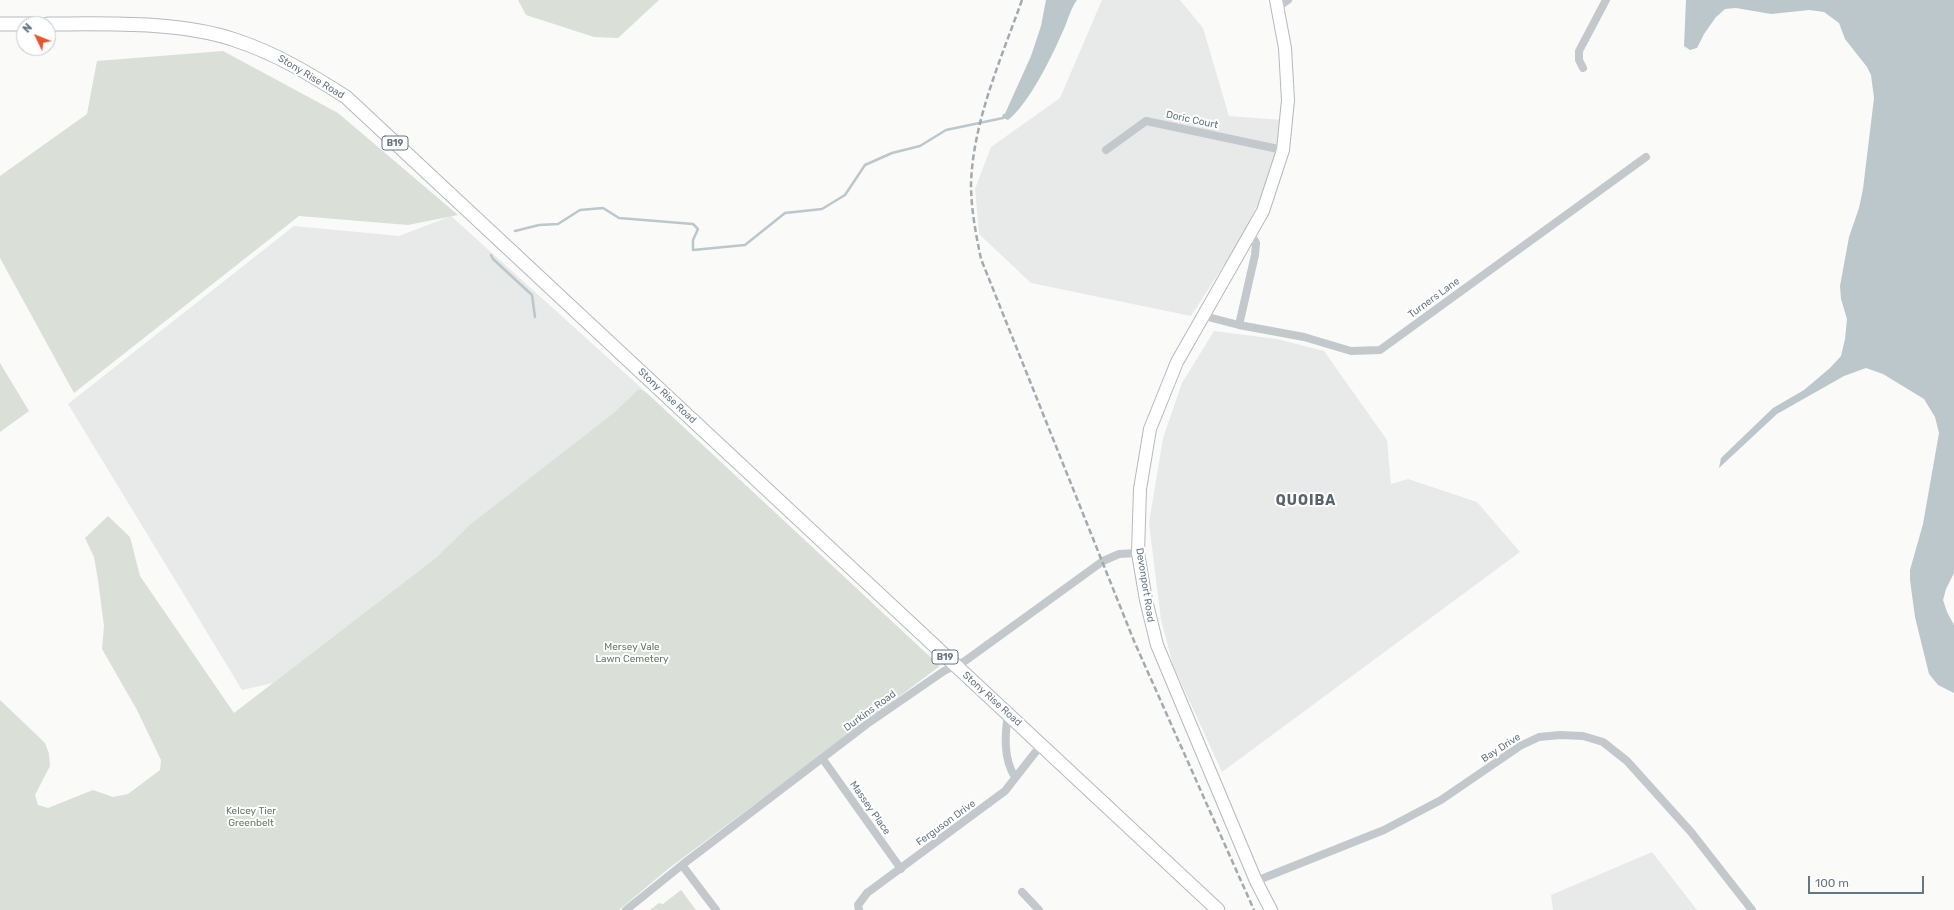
<!DOCTYPE html>
<style>
body{margin:0}
#map{position:relative;width:1954px;height:910px;overflow:hidden;background:#fafaf8;font-family:Rubik,sans-serif}
canvas{display:block}
.north{position:absolute;left:16px;top:16px;width:40px;height:40px;box-sizing:border-box;background:#fff;border:1px solid #c1c8cd;border-radius:50%;rotate:313deg;font-size:11px;font-weight:700;line-height:16px;text-align:center;color:#657683}
.north::after{content:'';display:block;margin:auto;width:14px;height:18px;background:#e4572e;clip-path:polygon(50% 0,100% 100%,50% 72%,0 100%)}
.scale{position:absolute;left:1808px;top:876px;width:116px;height:18px;box-sizing:border-box;border:2px solid #657683;border-top:0;padding-left:5px;font-size:12px;line-height:14px;white-space:nowrap;color:#657683;-webkit-text-stroke:3px #fff;paint-order:stroke}
</style>
<div id="map">
<canvas width="1954" height="910"></canvas>
<div class="north">N</div>
<div class="scale">100 m</div>
</div>
<script>
const g = document.querySelector('canvas').getContext('2d');
g.lineJoin = 'round';
function paint(path, color) { g.fillStyle = color; g.fill(path, 'evenodd'); }
function stroke(path, color, width, dash) { g.strokeStyle = color; g.lineWidth = width; g.lineCap = dash ? 'butt' : 'round'; g.setLineDash(dash || []); g.stroke(path); }
function label(font, color, halo, rows, align = 'center') {
  g.font = font + ' Rubik,sans-serif'; g.lineWidth = 4; g.setLineDash([]); g.textBaseline = 'middle'; g.strokeStyle = halo; g.fillStyle = color; for (const [text, x, y, turn = 0] of rows) {
    g.save(); g.translate(x, y); g.rotate((+turn || 0) * Math.PI / 180); g.textAlign = isNaN(turn) ? turn : align; if (halo) g.strokeText(text, 0, 0); g.fillText(text, 0, 0); g.restore();
  }
}
paint(new Path2D(`
 M1102,0H1180L1203,28L1229,116L1282,120L1269,182L1239,242L1191,316L1031,283L979,234L975,189L991,147L1060,98Z
 M451,216L648,394L273,683L242,690L68,404L294,226L399,236Z
 M1214,331L1277,339L1324,351L1387,440L1391,484L1408,479L1477,502L1520,552L1222,772L1173,665L1161,620L1149,523L1163,438L1182,383Z
 M1652,852L1697,910H1553L1551,895Z`), '#e8e9e9');
paint(new Path2D(`
 M518,0H659L618,38L594,37L526,15Z
 M223,51L338,113L458,215L408,225L299,216L74,393L0,258V176L87,114L97,61Z
 M0,363L29,411L0,432Z
 M639,389L648,394L940,666L668,869L619,910H0V700L45,743L49,754L50,766L35,795L38,805L48,808L93,790L113,797L128,794L160,770L161,760L137,710L102,649L104,626L98,580L94,557L85,538L108,516L130,537L140,576L234,713L438,556L471,524L615,412Z
 M681,890L696,910H650L659,903L663,904Z`), '#dadfd7');
paint(new Path2D(`
 M1046,0H1077C1070,10 1068,20 1063,31C1052,56 1029,104 1008,120L1003,118L1031,56L1041,26Z
 M1686,0H1954V573L1946,589L1943,600L1947,612L1954,625V693L1938,685L1929,674L1915,617L1910,580V570L1923,524L1939,433L1935,417L1924,399L1883,374L1866,368L1844,376L1777,414L1719,468L1721,458L1773,408L1804,390L1830,368L1841,356L1845,339L1847,319L1841,299L1840,286L1849,237L1859,208L1863,189L1874,98L1871,75L1867,67L1845,39L1839,23L1824,12L1809,10L1771,14L1736,8L1725,9L1716,17L1704,34L1697,48L1690,50L1684,46Z`), '#bbc7cb');
stroke(new Path2D(`
 M515,231L539,225L558,224L580,210L603,208L619,218L693,224L698,229L693,240V250L745,245L785,213L822,209L845,195L865,165L892,153L920,146L946,130L1003,118L1004,115
 M491,255L493,259L532,295L535,317`), '#bbc7cb', 2.5);
const secondary = new Path2D(`
 M1271,910L1256,881L1157,645L1146,600L1138,553L1140,489L1150,429L1177,362L1263,211L1283,150L1288,100L1285,48L1276,0`);
const primary = new Path2D(`
 M0,24H32
 M48,24C106,24 180,21 235,40C275,53 310,74 346,97L1218,910`);
stroke(secondary, '#b3babf', 14);
stroke(primary, '#b5babe', 15);
stroke(new Path2D(`
 M1278,7L1288,0
 M1583,68L1579,60V51L1606,0
 M1106,150L1146,121L1283,150
 M1204,316L1239,325L1304,337L1351,351L1380,350L1646,157
 M1239,325L1255,255L1256,243L1251,234
 M1008,713C1005,734 1003,759 1015,777
 M822,758L901,869
 M682,865L716,910
 M1256,881L1384,830L1441,800L1520,746L1539,737L1560,735L1583,736L1603,742L1627,761L1691,832L1752,910
 M1022,892L1039,910
 M626,910L682,865L867,724L944,671L965,661L1103,561L1119,554L1138,553
 M859,910L858,905L867,893L1005,791L1041,745`), '#c3c8cc', 8);
stroke(secondary, '#fff', 12);
stroke(primary, '#fff', 13);
stroke(new Path2D(`
 M1022,0C1001,59 973,121 971,184C971,209 976,235 981,259L1134,641L1254,910`), '#a2aab0', 2.5, [6, 3]);
for (const [x, y, w] of [
 [395,143,26],
 [945,657,26]
]) { const box = new Path2D(); box.roundRect(x - w / 2, y - 7, w, 14, 3); g.fillStyle = '#fff'; g.fill(box); stroke(box, '#657683', 1); }
label('bold 9px', '#657683', null, [
 ["B19",395,143],
 ["B19",945,657]
]);
label('10px', '#657683', '#fff', [
 ["Stony Rise Road",311,77,31],
 ["Doric Court",1192,120,12],
 ["Turners Lane",1434,298,-36],
 ["Stony Rise Road",667,396,43],
 ["Devonport Road",1145,585,81],
 ["Stony Rise Road",992,699,42],
 ["Durkins Road",870,711,-36],
 ["Bay Drive",1501,748,-33],
 ["Massey Place",870,808,55],
 ["Ferguson Drive",946,823,-36]
]);
label('10px', '#687a64', '#fff', [
 ["Mersey Vale",632,647],
 ["Lawn Cemetery",632,659],
 ["Kelcey Tier",251,811],
 ["Greenbelt",251,823]
]);
g.letterSpacing = '1px';
label('bold 14px', '#57646e', '#fff', [
 ["QUOIBA",1306,501]
]);
g.letterSpacing = '0px';
</script>
